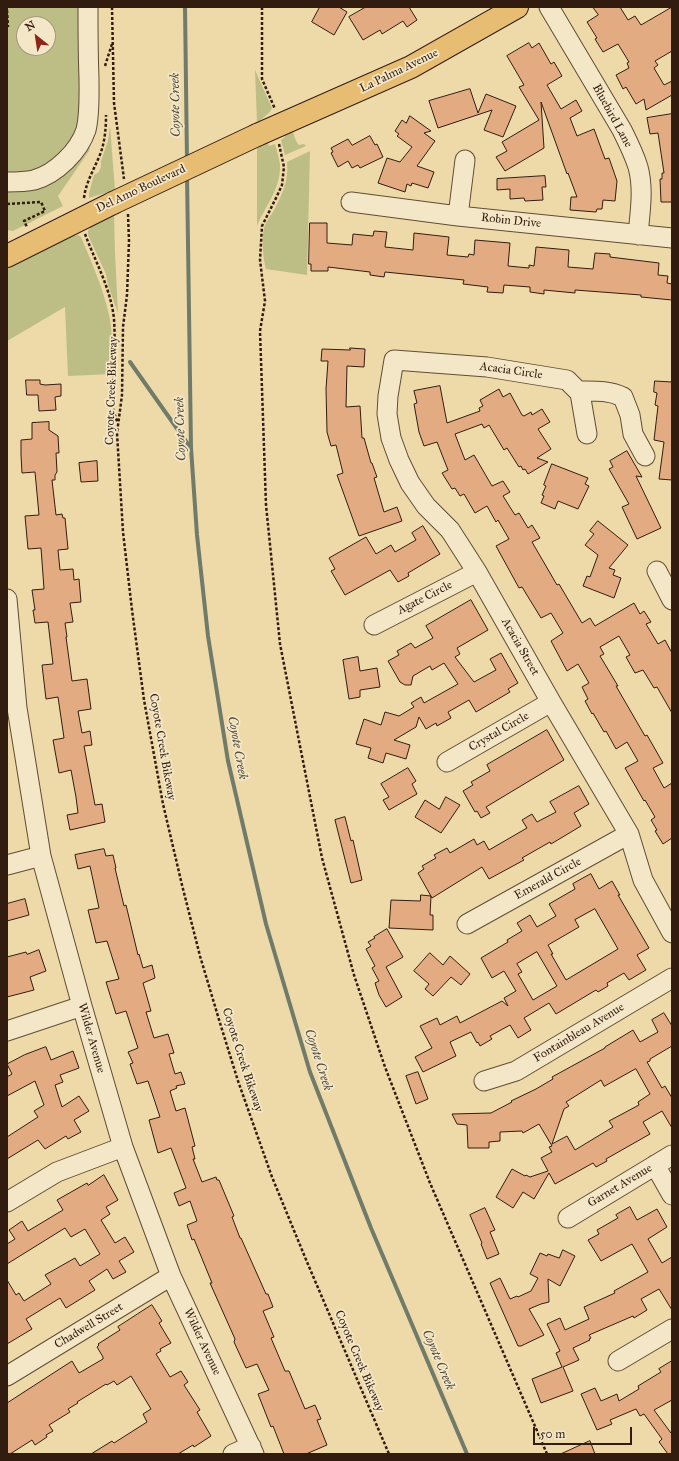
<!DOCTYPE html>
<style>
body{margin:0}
#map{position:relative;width:679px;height:1461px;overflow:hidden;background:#eedaa9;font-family:"IM FELL Great Primer",serif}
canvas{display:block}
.frame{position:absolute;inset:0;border:8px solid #321c10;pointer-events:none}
.north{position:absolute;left:16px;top:16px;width:40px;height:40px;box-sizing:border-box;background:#f4e7c7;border:1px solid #a6967e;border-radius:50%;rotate:330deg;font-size:11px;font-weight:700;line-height:16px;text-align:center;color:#321c10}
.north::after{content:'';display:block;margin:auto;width:14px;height:18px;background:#8f2418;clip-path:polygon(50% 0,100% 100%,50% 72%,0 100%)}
.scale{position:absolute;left:533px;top:1427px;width:99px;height:18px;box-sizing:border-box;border:2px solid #321c10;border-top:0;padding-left:5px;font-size:12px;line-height:14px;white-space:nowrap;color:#321c10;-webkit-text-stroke:3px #f4e7c7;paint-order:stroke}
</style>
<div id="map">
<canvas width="679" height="1461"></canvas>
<div class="frame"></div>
<div class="north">N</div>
<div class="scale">50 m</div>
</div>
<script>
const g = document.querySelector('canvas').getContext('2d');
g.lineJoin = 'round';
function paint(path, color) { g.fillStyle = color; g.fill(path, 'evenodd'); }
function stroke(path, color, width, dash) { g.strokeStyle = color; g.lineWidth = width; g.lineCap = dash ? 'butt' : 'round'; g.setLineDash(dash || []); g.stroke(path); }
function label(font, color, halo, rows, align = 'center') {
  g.font = font + ' "IM FELL Great Primer",serif'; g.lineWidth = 3.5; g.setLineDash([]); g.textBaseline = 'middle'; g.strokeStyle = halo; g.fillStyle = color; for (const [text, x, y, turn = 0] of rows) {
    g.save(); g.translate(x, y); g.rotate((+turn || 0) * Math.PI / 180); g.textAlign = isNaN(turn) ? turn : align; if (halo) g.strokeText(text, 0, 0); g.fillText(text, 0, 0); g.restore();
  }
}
paint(new Path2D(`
 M7,7H97L96,126L89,151L58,196L63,206L13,231L7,230ZM24,24H48V48H24Z
 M255,70L272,108L270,112L257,123Z
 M110,126L115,190L89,198V193L94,175L99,172L101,166V161L108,141Z
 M291,128C295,134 294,140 299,145L304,144L306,146L285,155L281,140L285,137L283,132Z
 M267,140L269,146L275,144C277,151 279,158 280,165C281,189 265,206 257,226V145Z
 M310,151L307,275L266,269C263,258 261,235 265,225C267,221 270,216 273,212C282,195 289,181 287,162Z
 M114,213L115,253L118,313L108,285L106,274L88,235V230L90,229L89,225Z
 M73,232L75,236L78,235L81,237C92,263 103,288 109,315C113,332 112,356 112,374L68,376L65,307L7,341V266Z`), '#bcbe85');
stroke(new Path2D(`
 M185,7L187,161
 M187,175L191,448L197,535L208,636L228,761L266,924L310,1072L371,1228L467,1454
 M130,362L190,447`), '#707b69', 4);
const building = new Path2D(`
 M320,7H339L347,12L334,35L312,22Z
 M366,7H409L417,20L407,27L403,21L382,34L380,30L363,40L349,17Z
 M593,7H620L628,20L635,16L641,25L672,7V51L655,61L658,65L654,68L664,85L672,81V95L646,110L644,99L636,104L626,87L623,89L616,75L629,68L627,63L629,62L618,44L603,52L595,39L597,38L587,22L598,15Z
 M529,43L532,48L539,43L551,64L554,62L562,76L547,85L561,109L576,100L582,111L570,118L577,136L594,129L605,159L609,158L617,181L615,201L603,200L602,209H597L596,212L570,210L571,197H577L568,173L567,174L541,102L544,148L505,171L496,157L507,151L502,142L539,120L519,87L524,85L507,56Z
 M470,89L478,113L486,94L516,106L503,137L484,130L492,110L438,128L429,101Z
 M672,114V202H661L660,179H662V173H664L658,133L650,134L647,118Z
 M410,116L431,131L424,133L435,141L417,166L434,172L428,188L412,183L411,186L407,184L405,192L378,183L387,158L400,162L412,147L397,136L399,134L395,131L402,120L406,123Z
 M370,136L375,145L377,144L383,157L360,168L358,165L352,168L348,161L338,167L331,153L333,152L331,148L348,139L352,145Z
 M545,176L546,187H542L543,200L525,201L524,198L510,199V189L497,190V179Z
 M310,223H327V243L352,245L353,234L373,236L374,231L387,232L385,247L413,250L414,233L449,237L447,255L468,257L469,254L474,255L475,240L510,243L508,266L529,268V265L534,266L536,247L569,250L568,267L593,269L595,253L610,254V257L659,263L658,275L668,276L667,283L672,284V300L641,297V295L575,290V293L544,290V294L530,292V287L504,285L503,293L487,292L488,287L463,284L464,280L385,272L384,277L370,275V272L328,267V271H311V264H309Z
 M350,348L365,349L364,367L347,366L346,407L360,406L362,438H364L371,463H372L377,477L374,478L384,512L397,507L402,521L359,536L337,475L343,473L336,445L331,446L327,432L326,389L328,361H321L322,349L350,350Z
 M26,380H40V384L45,385L61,384V396L55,397L56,410L39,411L38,395H27Z
 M655,381L672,382V480L659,479L664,442L654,440L658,406L655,405L657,393L654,392Z
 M440,386L447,423L480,411L479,408L483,406L480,400L499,389L503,397L510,393L522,415L524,416L531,412L532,415L542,409L550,422L538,429L551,449L537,458L548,462L528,474L525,469L523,470L521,466L519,467L507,448L504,450L489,425L484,428L482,424L455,434L465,460L474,455L492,486L503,481L510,492L503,496L515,515L519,513L528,528L532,525L540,538L532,542L557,585L559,584L582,623L590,618L595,626L634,603L640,614L644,611L651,622L646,624L658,644L665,640L672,653V713L657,687L654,688L643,670L635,673L626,657L630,655L619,636L600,647L604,654L600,656L618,686H616L645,736L647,735L663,763L653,768L664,788L672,783V838L663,844L655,831L657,830L651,820L655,817L645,800L644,801L625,768L638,761L627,742L616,749L606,731L604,732L593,713L592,714L585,701L588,699L582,687L589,683L578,664L567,671L551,641L563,633L551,613L541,618L522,587L519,588L496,546L509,539L498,520L496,522L487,506L475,513L464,494L460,496L455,488L452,489L442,473L448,470L437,442L424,446L419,432L414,404L417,403L414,391Z
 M49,422V430L58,436L59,453H56L57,472L55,475V480H52L56,515L62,514L63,518H65L68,549L58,550L60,570L73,569L74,580L79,579L81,602L70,603L73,622L65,623L67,637H66L72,681L87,679L91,709L78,711L82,733L90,731L92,745L84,746L95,805L102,804L105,822L70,830L67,815L78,813L76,797L71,770L59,773L53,740L64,738L58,697L46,699L42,665L53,664L48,622L35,623L33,610H35L32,590L44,589L41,548L28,549L25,516L39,515L35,472L22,473L21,455V440L32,439V423Z
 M627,451L642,477L636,476L661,528L637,539L622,507L629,504L609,469L613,467L610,461Z
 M97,461L98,481L81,482L79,463Z
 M552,464L588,478L585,484L589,486L578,509L558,501L555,509L541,503L544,496L542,495L546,486L544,485Z
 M598,521L628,545L609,568L615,570L613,575L621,578L614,598L583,586L587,576L590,577L598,555L585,545L594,534L590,531Z
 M423,526L440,554L408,573L409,576L398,582L390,570L345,595L331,571L335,569L329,558L366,537L376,554L391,545L395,552L416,540L412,533Z
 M471,600L488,630L457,648L460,654L455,657L474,682L496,670L490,659L501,653L518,683L508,689L510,692L476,712L469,700L448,712L451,718L437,726L436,723L426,729L419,717L416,727L394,740L410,745L406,759L386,753L383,763L368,758L371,748L356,744L364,719L381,725L385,712L399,716L414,707L411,703L421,697L424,703L458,684L444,663L432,670L430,666L413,676L411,685H405L400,682L388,661L399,655L397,651L411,643L415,648L433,638L426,626Z
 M358,657L360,671L377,668L380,687L360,690V697L349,699L343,660Z
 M547,730L564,760L486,807L490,813L481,818L477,811L475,812L463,791L473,785L471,782L490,771L487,765Z
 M408,768L416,781L412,784L417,794L389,810L383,800L389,797L381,784Z
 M579,786L589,804L574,813L581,826L551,844L550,842L522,858L524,860L489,879L482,867L432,898L418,873L424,869L422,866L436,858L434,855L447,848L450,853L474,839L477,845L484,841L489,850L527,828L522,820L532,814L537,822L556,812L550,802Z
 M446,797L460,805L441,833L415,817L425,800L439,809Z
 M345,817L351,841L353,840L362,880L351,883L335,820Z
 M104,849L106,856L113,855L116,868H115L124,906L126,905L138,955L139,954L143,968L152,965L155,978L143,983L151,1011L146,1012L154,1038L168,1034L174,1053L169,1054L175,1074L181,1072L185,1084L176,1086L177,1088L170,1091L176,1111L185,1108L195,1146L192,1147L195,1159H193L202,1182L216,1177L217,1180H219L234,1216L232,1217L240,1238H241L266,1294H268L273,1307L263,1311L274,1337L271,1338L285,1371H289L305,1409L315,1405L321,1419L317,1420L327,1445L306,1454H284L273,1426L271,1427L258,1394L269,1390L257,1364L246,1368L234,1342L235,1339L210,1283H212L194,1239L192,1240L187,1225L197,1221L190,1201L179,1206L174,1193L186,1188L171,1148L158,1153L149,1120L160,1117L148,1081L137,1084L130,1064L133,1063L128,1052L138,1048L126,1011L116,1014L106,982L119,979L107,941L96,943L88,910L99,908L90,866L78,869L75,855Z
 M591,874L599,889L612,881L620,895H618L649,948L637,955L646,970L629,980L624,973L607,983L608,986L598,992L596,990L556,1014L549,1003L524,1018L531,1030L518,1038L510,1025L490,1036L492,1039L480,1046L478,1042L477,1043L471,1032L450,1042L456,1056L423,1072L415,1057L432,1048L420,1026L437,1018L440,1025L457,1016L460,1023L502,1001L508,1006L504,998L516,991L504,971L492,978L481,958L508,942L507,940L522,931L517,923L530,915L537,927L556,916L549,904L575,889L573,884ZM595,909L618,949L566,980L551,954H553L548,945L579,927L575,920ZM537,952L557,986L533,1000L518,974L522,972L517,964Z
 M421,895L431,896L430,915H433V930L389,928L391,900L420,901Z
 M25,899L29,915L7,921V904Z
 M387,929L403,957L386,967L402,997L386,1007L379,995L375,983L379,981L372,968L375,966L366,949L371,946L368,942L375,938L374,937Z
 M39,950L46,971L30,977L34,990L7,997V957L26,952L27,954Z
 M430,953L443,965L450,956L470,974L461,985L451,977L433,996L425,989L429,984L414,971Z
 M664,1013L672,1026V1046L650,1059V1061L647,1062L662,1088L665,1086L672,1098V1128L662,1111L643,1122L650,1134L606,1159L607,1161L596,1167L593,1163L555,1184L549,1173L534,1199L523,1192L513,1208L496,1197L512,1169L525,1176L526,1175L530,1177L548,1171L541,1158L552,1152L549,1147L552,1146L539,1124L523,1133L522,1131L500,1132V1141L489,1142V1148H468L467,1125L457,1124L452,1114L491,1113L512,1102L511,1101L536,1089L553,1079L552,1077L605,1048V1047L633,1030L640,1042L658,1032L652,1020ZM636,1069L650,1094L638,1102L639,1105L609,1121L613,1127L575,1150L567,1136L552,1144L564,1109L569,1106L566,1102L601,1080L604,1086Z
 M46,1047L51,1060L73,1051L79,1068L60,1075L63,1082L55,1085L62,1107L79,1096L89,1111L74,1120L81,1132L68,1139L66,1136L45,1149L38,1140L7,1159V1137L38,1117L34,1111L44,1105L35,1081L7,1096V1077L12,1074L7,1064L24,1055Z
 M418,1072L428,1099L416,1104L406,1076Z
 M104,1175L118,1200L106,1207L110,1214L101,1220L115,1243L125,1237L134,1252L119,1261L126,1272L113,1279L107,1269L89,1281L95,1290L66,1308L60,1298L26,1319L32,1329L7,1344V1280L16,1295L19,1293L24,1301L51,1284L45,1275L75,1258L80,1266L100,1254L85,1229L71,1237L65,1228L7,1264V1244L15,1239L9,1230L22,1221L28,1231L63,1210L57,1200L87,1183L88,1185Z
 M630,1207L637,1220L657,1209L667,1227L648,1239L662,1263L672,1257V1310L659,1289L641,1299L647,1310L634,1318L633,1316L589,1335L591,1338L589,1339L590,1340L573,1348L579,1360L563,1367L573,1391L541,1403L532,1379L562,1367L556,1353L560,1351L547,1324L560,1318L565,1330L589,1319L584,1307L615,1293L614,1291L648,1272L632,1244L601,1261L588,1240L599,1234L597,1230L618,1218L616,1215Z
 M485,1208L495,1230L490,1232L499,1254L487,1259L481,1244L482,1243L470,1215Z
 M563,1250L575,1256L560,1286L548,1279L549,1302L541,1304L529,1309L544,1335L521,1346H518L490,1283L500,1278L510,1299L517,1296L518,1297L531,1291L538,1278L530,1274L540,1253L547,1256L548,1254L559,1258Z
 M152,1305L162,1321L159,1323L171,1343L160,1349L161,1351L156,1354L170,1377L181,1371L188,1382L184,1385L200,1410L197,1412L211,1436L194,1447L193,1445L178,1454H91L112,1441L114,1443L147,1422L143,1414L151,1409L131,1376L117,1385L114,1381L107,1385L106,1384L77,1402L78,1403L68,1409L70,1412L49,1425L53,1431L46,1435L47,1437L35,1445L32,1440L10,1454H7V1403L72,1361L79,1373L103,1359V1357L97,1347L99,1345L98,1344L120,1330L118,1327Z
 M672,1361V1400L654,1410L671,1433L672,1432V1454H668L659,1442L662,1439L644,1414L640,1416L636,1409L610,1420L612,1424L597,1430L581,1394L595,1388L601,1401L617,1394L619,1401L639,1389L638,1386L661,1372L659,1369Z
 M590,1441L595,1454H561Z`);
paint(building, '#e3ab82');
stroke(building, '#321c10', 1);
const minor = new Path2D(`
 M549,7L622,130C628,142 634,154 638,167C644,189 640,212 638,235
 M7,182C16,182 25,182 34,180C56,174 79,151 86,130C90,114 89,94 89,78C88,54 88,31 88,7
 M351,202L458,216L672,238
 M458,216L465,160
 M578,391C594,391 609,390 623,397L630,415L633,434L645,456
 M587,434L580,393L567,380L487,367L394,360L388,396L387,414L391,438L399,460L410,483L426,506L450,530L477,572L551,702L629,834L643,880L672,933
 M657,571L672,600
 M7,599L17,708L41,856L82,1006L123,1147L171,1276L254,1454
 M374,625L477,572
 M447,762L551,702
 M7,865L41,856
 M467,924L629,834
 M7,1031L82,1006
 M484,1081L516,1071L672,978
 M655,1165L672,1195
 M7,1202L57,1172L123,1147
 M568,1218L672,1155
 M618,1361L672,1329
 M7,1376L171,1276
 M233,1454L251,1446`);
const major = new Path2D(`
 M257,135L411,67L517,7
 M7,256L113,203`);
stroke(minor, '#614c36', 21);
stroke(major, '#321c10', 24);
stroke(new Path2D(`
 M112,7L114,103L124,179
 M262,7V79L275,109
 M7,10L8,27
 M105,66L112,44
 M279,144L284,167L282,185L277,196L262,226L260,260L265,301L260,331L266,505L280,644L322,858L354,975L385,1067L430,1183L547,1454
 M84,198C86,181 95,168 101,152C105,140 106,128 106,115
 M7,204L41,202L45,211L24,221L27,227
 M128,214L129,241L127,295L123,327L122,395L117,433L123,532L132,610L144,700L163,804L182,885L200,956L220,1023L238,1081L272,1177L307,1262L389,1454
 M85,234C95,261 111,289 114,319C116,348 112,378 113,408L117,422`), '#321c10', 2.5, [3, 2]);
stroke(minor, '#f4e7c7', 19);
stroke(major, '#e7bd74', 22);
const majorBridge = new Path2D(`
 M113,203L257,135`);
stroke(majorBridge, '#321c10', 24, []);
stroke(majorBridge, '#e7bd74', 22);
label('12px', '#321c10', '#f4e7c7', [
 ["La Palma Avenue",399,71,-26],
 ["Bluebird Lane",612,116,61],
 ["Del Amo Boulevard",141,189,-25],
 ["Robin Drive",511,221,6],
 ["Acacia Circle",511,371,8],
 ["Coyote Creek Bikeway",112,391,-88],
 ["Agate Circle",425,598,-27],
 ["Acacia Street",520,647,60],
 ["Crystal Circle",499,732,-30],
 ["Coyote Creek Bikeway",162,747,80],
 ["Emerald Circle",548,879,-29],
 ["Fontainbleau Avenue",579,1033,-31],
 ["Wilder Avenue",91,1038,74],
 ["Coyote Creek Bikeway",242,1060,72],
 ["Garnet Avenue",620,1186,-31],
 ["Chadwell Street",89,1326,-31],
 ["Wilder Avenue",202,1342,65],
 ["Coyote Creek Bikeway",359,1361,67]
]);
label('italic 13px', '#514c3d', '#f4e7c7', [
 ["Coyote Creek",176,105,-91],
 ["Coyote Creek",181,429,-92],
 ["Coyote Creek",237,748,80],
 ["Coyote Creek",318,1060,72],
 ["Coyote Creek",438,1360,67]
]);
</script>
